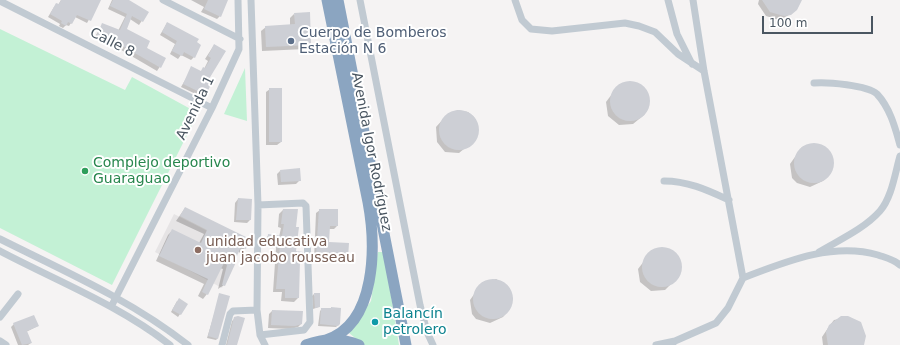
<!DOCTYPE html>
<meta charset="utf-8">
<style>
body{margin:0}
#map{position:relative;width:900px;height:345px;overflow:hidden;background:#f5f3f3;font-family:"DejaVu Sans",sans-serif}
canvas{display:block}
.scale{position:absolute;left:762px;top:16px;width:111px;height:18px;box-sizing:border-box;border:2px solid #4a5661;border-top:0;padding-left:5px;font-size:12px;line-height:14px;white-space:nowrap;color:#4a5661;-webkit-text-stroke:3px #fff;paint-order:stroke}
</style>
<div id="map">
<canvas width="900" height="345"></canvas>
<div class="scale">100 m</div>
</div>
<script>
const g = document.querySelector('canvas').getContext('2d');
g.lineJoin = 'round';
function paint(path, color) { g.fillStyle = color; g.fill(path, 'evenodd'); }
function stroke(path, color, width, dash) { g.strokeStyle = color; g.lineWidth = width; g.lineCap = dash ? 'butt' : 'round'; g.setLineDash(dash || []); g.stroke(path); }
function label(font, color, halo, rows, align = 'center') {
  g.font = font + ' "DejaVu Sans",sans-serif'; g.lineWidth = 4; g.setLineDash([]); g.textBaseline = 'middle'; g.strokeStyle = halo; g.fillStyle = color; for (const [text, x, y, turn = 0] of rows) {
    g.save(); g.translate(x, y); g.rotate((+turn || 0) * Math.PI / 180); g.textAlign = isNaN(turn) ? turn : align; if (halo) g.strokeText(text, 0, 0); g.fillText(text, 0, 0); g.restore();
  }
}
paint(new Path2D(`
 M174,214L241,248L222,288L155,252Z`), '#e6e4e5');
paint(new Path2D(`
 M0,29L125,90L132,77L198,113L112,285L0,228Z
 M245,68L247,121L224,114Z
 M378,252H384L399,345H364L349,333L371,301Z`), '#c3f1d5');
paint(new Path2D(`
 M61,0H100L87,23L75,17L69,26L66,25L63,28L59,26L60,24L48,17L54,7L57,4L58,5Z
 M112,0H127L147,13L139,25L130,19L125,29L146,48L165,59L157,71L116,47L94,38L103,24L118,31L125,17L108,9Z
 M191,0H226L220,16L217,19L201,12L204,7Z
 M759,0H800L791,14L779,20L766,16L758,4Z
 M294,14L310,45L306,49L262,51L261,31L266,27L290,26V18Z
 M167,23L194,57L191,60L181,55L178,59L170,54L175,44L160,35Z
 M214,45L205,94L202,97L181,87L192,68L200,72L204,69L208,61L205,59Z
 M632,82L644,89L649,102L648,109L644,115L633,124L619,125L608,116L606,102L618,86Z
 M270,89L281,142L277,145H266V92Z
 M458,110L468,112L474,117L478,125V132L475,140L459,153L445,152L437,142L436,127L445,117L452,112Z
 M816,144L828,150L833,163L828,176L823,181L810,187L797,183L792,178L790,164L802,147Z
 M280,171L300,180L296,184L278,185L277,174Z
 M238,199L250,220L247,223L234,222L235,203Z
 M185,208L245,248L240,253L238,251L224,285L218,289L223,269L220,268L207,294L203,299L198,296L204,284L156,261L168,235L172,231L199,243L204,234L176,221Z
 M283,210L295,252L302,261L299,264L298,298L294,302L281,301L282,292H273L276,248L264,246L265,239L268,236L279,237L281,228L278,227L279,214Z
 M320,210L337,226L334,229H328V243L347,257L344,261L314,259L316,213Z
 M664,248L671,250L680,261V275L665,290L651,291L640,282L638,269L651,252Z
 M496,279L508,286L513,299L507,312L503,317L490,323L476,319L472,314L470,300L482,283Z
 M314,294L319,307L313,309L312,296Z
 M220,295L218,338L216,340L207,338Z
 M177,301L187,304L178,317L171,312Z
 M322,309L339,324L336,327L318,326L320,311Z
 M272,311L302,312L301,324L298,327L291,329L268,328L269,314Z
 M848,317L861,345H823L822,337L830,325L834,320Z
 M235,318L236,345H226L232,321Z
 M14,324L38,326L26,332L31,343L28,345H18L11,327Z`), '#0003');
paint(new Path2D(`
 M61,0H101L91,21L77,15L72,24L68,22L66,26L61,23L62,21L50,14L56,3L59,4Z
 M113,0H129L149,12L143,22L132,16L127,29L150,41L147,48L166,58L161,68L119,44L97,35L102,23L120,30L127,14L110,6Z
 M208,0H228L221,17L204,9Z
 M762,0H802L797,10L791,15L784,16L770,12Z
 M310,12L311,45L266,47L265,26L295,24L294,13Z
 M167,22L199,39L197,42L201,45L195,58L184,52L182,56L172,51L177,41L162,32Z
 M214,44L226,51L209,79L213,80L206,95L183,84L191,66L201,71L203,67L205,68L211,58L208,56Z
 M610 101a20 20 0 1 1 40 0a20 20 0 1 1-40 0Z
 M269,88H282V142H269Z
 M439 130a20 20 0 1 1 40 0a20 20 0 1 1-40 0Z
 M794 163a20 20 0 1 1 40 0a20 20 0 1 1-40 0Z
 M300,168L301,181L281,182L280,170Z
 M238,198L252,199L251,220H236Z
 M185,207L250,239L246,249L241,247L235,259L237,260L225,286L222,285L227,265L224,263L208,295L202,292L208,279L159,256L172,229L201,243L207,230L180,216Z
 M283,209H298L296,227H299L296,251L303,252V261H300L299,298H285V289H276L280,245L267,243L268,234L282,236L284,224H281Z
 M319,209H338V226H330L329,242L349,243L348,258L316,256Z
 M642 267a20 20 0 1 1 40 0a20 20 0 1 1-40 0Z
 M473 299a20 20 0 1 1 40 0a20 20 0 1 1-40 0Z
 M219,293L230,296L218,339L208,336Z
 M314,293H320V307L315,308Z
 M179,298L188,304L181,315L172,310Z
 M331,307L341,308L340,324L338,326L320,324L321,308H331Z
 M272,310L303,311L302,324L295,326L271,325Z
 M34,315L39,326L27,331L32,343L22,345L13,323Z
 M238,316L245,318L237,345H227L234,317Z
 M841,316H848L861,322L866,336L864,345H828L826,332L829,325Z`), '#cdcfd5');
stroke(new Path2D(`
 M163,0L240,39
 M251,0L258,205L257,310L260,335L265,345
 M360,0L420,305L427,332L433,345
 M515,0L522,20L531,29L552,31L625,23L639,26L655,32L678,54L704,71
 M668,0L677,34L692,64
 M0,1L212,108
 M814,83C827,82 867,85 877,94C890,108 895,127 900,145
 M664,181C688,181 707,190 729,200
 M258,205L303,203L306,206L310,322L304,330L260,335
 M0,239C64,271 131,300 188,345
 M0,251C57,281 119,305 170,345
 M819,252C839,240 864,229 880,211C892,197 895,173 900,156
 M743,278C785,262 832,242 878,255C887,258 893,259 900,265
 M111,307L212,108L239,49L238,0
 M0,317L18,294
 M0,341L6,345
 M222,345L230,314L233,311L257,310
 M656,345L675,341
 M671,345L675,341L716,323L728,308L743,278L704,71L693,0`), '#c1cad2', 7);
stroke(new Path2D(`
 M338,0L406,345
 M326,340C377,324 376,245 368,202L327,0
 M306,345C324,338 342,338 359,345`), '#8ba5c1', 11);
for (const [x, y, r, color] of [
 [291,41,4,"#5c6f8a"],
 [85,171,4,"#2e9e5b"],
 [198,250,4,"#8d6e63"],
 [375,322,4,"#0f9aa8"]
]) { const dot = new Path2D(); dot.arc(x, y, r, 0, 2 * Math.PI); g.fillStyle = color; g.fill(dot); stroke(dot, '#fff', 1.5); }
label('14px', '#4e5e75', '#fff', [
 ["Cuerpo de Bomberos",299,33],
 ["Estación N 6",299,49]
], 'left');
label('14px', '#4a5661', '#fff', [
 ["Calle 8",112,43,27],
 ["Avenida 1",196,108,-64],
 ["Avenida Igor Rodríguez",371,152,79]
]);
label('14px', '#27864d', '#fff', [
 ["Complejo deportivo",93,163],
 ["Guaraguao",93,179]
], 'left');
label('14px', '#785e54', '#fff', [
 ["unidad educativa",206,242],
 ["juan jacobo rousseau",206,258]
], 'left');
label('14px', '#0d838f', '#fff', [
 ["Balancín",383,314],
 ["petrolero",383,330]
], 'left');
</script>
